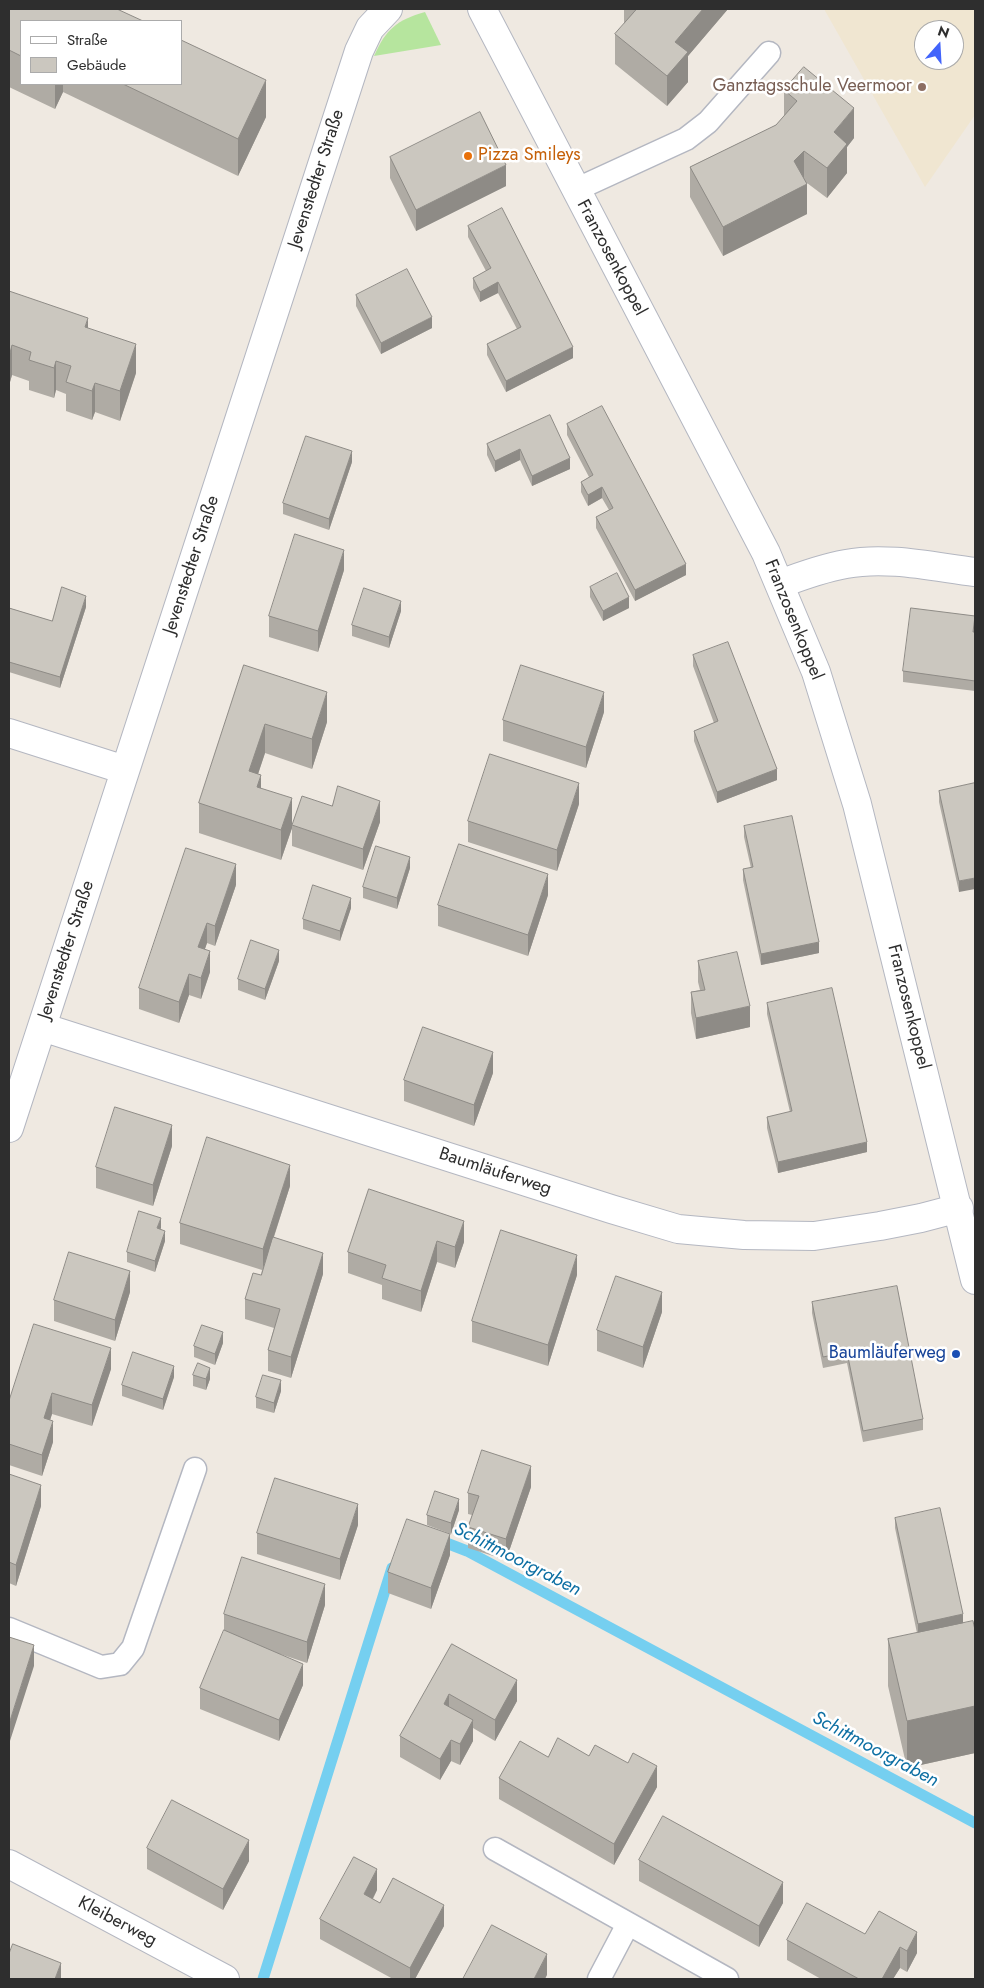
<!DOCTYPE html>
<meta charset="utf-8">
<style>
body{margin:0}
#map{position:relative;width:984px;height:1988px;overflow:hidden;background:#efe9e1;font-family:Jost,sans-serif}
canvas{display:block}
.frame{position:absolute;inset:0;border:10px solid #2e2e2e;pointer-events:none}
.legend{position:absolute;left:20px;top:20px;width:162px;height:65px;box-sizing:border-box;background:#fff;border:1px solid #ababab;margin:0;padding:6px 9px;list-style:none;font-size:15px;color:#2e2e2e}
.legend li{display:flex;align-items:center;gap:10px;height:25px}
.legend b{width:25px;border:1px solid #ababab}
.north{position:absolute;left:914px;top:20px;width:50px;height:50px;box-sizing:border-box;background:#fff;border:1px solid #ababab;border-radius:50%;rotate:19deg;font-size:14px;font-weight:700;line-height:20px;text-align:center;color:#2e2e2e}
.north::after{content:'';display:block;margin:auto;width:18px;height:22px;background:#4264fb;clip-path:polygon(50% 0,100% 100%,50% 72%,0 100%)}
</style>
<div id="map">
<canvas width="984" height="1988"></canvas>
<div class="frame"></div>
<ul class="legend">
<li><b style="height:6px;background:#fff"></b>Straße</li>
<li><b style="height:14px;background:#cbc7bf"></b>Gebäude</li>
</ul>
<div class="north">N</div>
</div>
<script>
const g = document.querySelector('canvas').getContext('2d');
g.lineJoin = 'round';
function paint(path, color) { g.fillStyle = color; g.fill(path, 'evenodd'); }
function stroke(path, color, width, dash) { g.strokeStyle = color; g.lineWidth = width; g.lineCap = dash ? 'butt' : 'round'; g.setLineDash(dash || []); g.stroke(path); }
function label(font, color, halo, rows, align = 'center') {
  g.font = font + ' Jost,sans-serif'; g.lineWidth = 5; g.setLineDash([]); g.textBaseline = 'middle'; g.strokeStyle = halo; g.fillStyle = color; for (const [text, x, y, turn = 0] of rows) {
    g.save(); g.translate(x, y); g.rotate((+turn || 0) * Math.PI / 180); g.textAlign = isNaN(turn) ? turn : align; if (halo) g.strokeText(text, 0, 0); g.fillText(text, 0, 0); g.restore();
  }
}
paint(new Path2D(`
 M824,9H975V115L925,187ZM924,30H954V60H924Z`), '#f0e6d1');
paint(new Path2D(`
 M425,12L441,45L374,56C386,29 397,20 425,12Z`), '#b6e59e');
stroke(new Path2D(`
 M436,1539L467,1551L975,1823
 M263,1979L392,1568`), '#75cff0', 11);
const service = new Path2D(`
 M575,190L686,139L708,122L769,53
 M9,1629L101,1667L120,1664L133,1648L195,1469
 M495,1849L727,1979
 M599,1979L628,1924`);
const minor = new Path2D(`
 M780,584C801,576 823,568 846,564C887,556 934,567 975,572
 M9,733L125,770
 M42,1027L611,1209L678,1229L744,1235L814,1236L880,1226L921,1218L959,1208
 M9,1128L359,51L370,28L388,9
 M9,1864L225,1979`);
const tertiary = new Path2D(`
 M482,9L766,553L816,672L857,804L975,1280`);
stroke(service, '#b4b7c1', 25);
stroke(minor, '#b4b7c1', 30);
stroke(tertiary, '#b4b7c1', 30);
stroke(service, '#fff', 22);
stroke(minor, '#fff', 28);
stroke(tertiary, '#fff', 28);
paint(new Path2D(`
 M9,9L21,21V84H181L266,117L238,176L63,92L55,109L9,87Z
 M624,9H728L688,56V82L667,106L615,64V34L624,24Z
 M784,90L854,138L847,147V173L827,198L807,183V214L723,256L690,197V167L776,125L784,116Z
 M390,157L506,186L416,231L390,178Z
 M468,226L573,358L506,392L487,355V344L517,329L498,293L480,302L473,288V278L486,271L468,237Z
 M9,291L88,328L136,373L120,421L95,412L92,420L66,411V394L56,390L54,398L29,390V381L12,375L10,382H9Z
 M356,295L432,328L381,354L356,306Z
 M550,415L570,469L532,486L520,460L495,472L487,455V444Z
 M567,424L686,575L635,601L596,528V517L609,510L602,498L588,506L581,492V482L589,477L567,435Z
 M352,462L329,530L283,514V503Z
 M344,570L318,652L269,637V616Z
 M590,587L629,608L603,621L590,597Z
 M86,607L60,688L9,672V608L52,621Z
 M401,611L389,648L352,636V625Z
 M975,632V691L903,682V671Z
 M693,655L777,780L717,803L694,741V731L714,723L693,666Z
 M244,665L327,722L312,769L265,753L258,774L261,788L292,825L380,822L363,870L292,846V828L281,860L199,833V803Z
 M604,712L586,768L503,741V720Z
 M975,783L959,892L939,802V791Z
 M579,804L557,871L468,842V821Z
 M744,826L819,953L761,965L743,880V869L751,868L744,837Z
 M410,868L397,909L363,898V887Z
 M236,885L215,946L207,943L205,949L210,972L201,999L189,995L179,1023L139,1009V988Z
 M548,895L528,956L438,926V905Z
 M351,908L340,941L303,929V919Z
 M279,961L265,1000L238,990V979Z
 M698,961L750,1027L696,1039L691,1013V992L700,990L698,982Z
 M767,1003L867,1152L778,1173L767,1128V1117L790,1112L767,1014Z
 M493,1073L474,1126L404,1101V1080Z
 M172,1146L153,1206L96,1188V1167Z
 M290,1186L274,1237L323,1274L291,1378L268,1371V1350L274,1328L245,1319V1299L261,1275L262,1270L180,1244V1223Z
 M369,1189L464,1242L455,1268L437,1262L421,1312L382,1299V1285L348,1273V1252Z
 M160,1229L165,1241L155,1272L127,1262V1252Z
 M577,1275L548,1366L472,1342V1321Z
 M130,1292L115,1341L54,1321V1300Z
 M812,1302L923,1419V1430L863,1442L847,1363L823,1368L812,1313Z
 M662,1312L643,1368L597,1351V1330Z
 M223,1343L215,1365L194,1357V1346Z
 M111,1369L92,1426L52,1414L50,1420L53,1442L42,1476L9,1465V1401Z
 M193,1375L210,1379L206,1390L193,1386Z
 M174,1377L163,1410L122,1396V1385Z
 M281,1391L274,1413L256,1408V1397Z
 M9,1474L41,1506L16,1586L9,1583Z
 M531,1487L506,1560L468,1548V1527L472,1515L468,1514V1493Z
 M459,1510L451,1534L427,1525V1515Z
 M895,1518L963,1623L975,1630V1753L907,1768L888,1686V1639L917,1633L895,1528Z
 M358,1525L340,1580L257,1554V1533Z
 M450,1555L431,1609L388,1593V1572Z
 M325,1605L307,1663L280,1654L303,1685L279,1741L200,1709V1688L224,1632V1614Z
 M452,1644L517,1701L495,1741L473,1728V1741L460,1765L451,1761L440,1780L400,1757V1736Z
 M589,1756L657,1787L614,1865L499,1799V1778L548,1757Z
 M147,1848L249,1861L223,1910L147,1869Z
 M639,1860L783,1903L759,1947L639,1881Z
 M377,1890L373,1899L380,1903L444,1926L415,1979H393L320,1939V1919Z
 M865,1934L917,1953L907,1972L900,1968L893,1979H821L787,1960V1940Z`), '#afaba4');
paint(new Path2D(`
 M703,9H728L688,56V82L667,106V76L675,42Z
 M266,80V117L238,176V139Z
 M55,84H63V92L55,109Z
 M854,108V138L847,147V173L827,198V168L834,132Z
 M804,151V181L794,161Z
 M506,165V186L416,231V210Z
 M807,184V214L723,256V227Z
 M498,282V293L480,302V292Z
 M432,317V328L381,354V343Z
 M88,318V347L85,327Z
 M136,344V373L120,421V391Z
 M12,345V375L10,382V353Z
 M573,347V358L506,392V381Z
 M56,361V390L54,398V368Z
 M95,383V412L92,420V391Z
 M520,449V460L495,472V461Z
 M352,451V462L329,530V519Z
 M570,458V469L532,486V476Z
 M602,487V498L588,506V495Z
 M344,550V570L318,652V631Z
 M686,564V575L635,601V590Z
 M86,596V607L60,688V677Z
 M629,597V608L603,621V611Z
 M401,601V611L389,648V637Z
 M975,617V628L973,643V632Z
 M327,692V722L312,769V739Z
 M604,692V712L586,768V747Z
 M265,724V753L249,801V771Z
 M777,769V780L717,803V792Z
 M261,775V804L257,787Z
 M579,783V804L557,871V850Z
 M292,798V828L281,860V830Z
 M380,801V822L363,870V849Z
 M410,857V868L397,909V898Z
 M236,864V885L215,946V926Z
 M548,874V895L528,956V935Z
 M975,878V889L959,892V881Z
 M351,898V908L340,941V931Z
 M207,923V943L198,968V947Z
 M819,942V953L761,965V954Z
 M279,950V961L265,1000V989Z
 M210,951V972L201,999V978Z
 M189,974V995L179,1023V1002Z
 M750,1006V1027L696,1039V1018Z
 M493,1052V1073L474,1126V1105Z
 M172,1125V1146L153,1206V1185Z
 M867,1142V1152L778,1173V1162Z
 M290,1165V1186L263,1270V1249Z
 M161,1218V1228L157,1239V1228Z
 M464,1221V1242L455,1268V1247Z
 M165,1231V1241L155,1272V1261Z
 M437,1241V1262L421,1312V1291Z
 M323,1253V1274L291,1378V1357Z
 M577,1255V1275L548,1366V1345Z
 M130,1271V1292L115,1341V1320Z
 M662,1292V1312L643,1368V1347Z
 M223,1332V1343L215,1365V1354Z
 M111,1348V1369L92,1426V1405Z
 M174,1366V1377L163,1410V1399Z
 M210,1368V1379L206,1390V1379Z
 M281,1380V1391L274,1413V1403Z
 M52,1393V1414L44,1439V1418Z
 M53,1421V1442L42,1476V1455Z
 M531,1466V1487L506,1560V1539Z
 M41,1485V1506L16,1586V1565Z
 M459,1499V1510L451,1534V1523Z
 M358,1504V1525L340,1580V1559Z
 M450,1534V1555L431,1609V1588Z
 M325,1584V1605L307,1663V1642Z
 M963,1614V1625L918,1634V1624Z
 M34,1645V1666L9,1744V1724Z
 M303,1664V1685L279,1741V1720Z
 M517,1680V1701L495,1741V1720Z
 M449,1694V1715L444,1704Z
 M975,1706V1753L907,1768V1721Z
 M473,1720V1741L460,1765V1744Z
 M451,1740V1761L440,1780V1759Z
 M657,1766V1787L614,1865V1844Z
 M249,1840V1861L223,1910V1889Z
 M377,1869V1890L364,1915V1894Z
 M783,1882V1903L759,1947V1926Z
 M444,1905V1926L415,1979H410V1968Z
 M917,1932V1953L907,1972V1951Z
 M900,1947V1968L893,1979H882Z
 M547,1954V1975L545,1979H534Z
 M61,1963V1979H55Z`), '#8e8b86');
const building = new Path2D(`
 M9,9H117L143,21H21V56L9,50Z
 M637,9H703L675,42L688,52L667,76L615,34Z
 M181,40L266,80L238,139L123,84H181Z
 M804,67L854,108L834,132L847,144L827,168L804,151L794,161L807,184L723,227L690,167L776,125L797,101L784,90Z
 M480,112L506,165L416,210L390,157Z
 M502,208L573,347L506,381L487,344L521,327L498,282L480,292L473,278L491,268L468,226Z
 M407,269L432,317L381,343L356,295Z
 M9,291L88,318L85,327L136,344L120,391L95,383L92,391L66,382L71,366L56,361L54,368L29,360L31,352L12,345L10,353L9,352Z
 M602,406L686,564L635,590L596,517L613,508L602,487L588,495L581,482L593,475L567,424Z
 M550,415L570,458L532,476L520,449L495,461L487,444Z
 M306,436L352,451L329,519L283,503Z
 M295,534L344,550L318,631L269,616Z
 M617,573L629,597L603,611L590,587Z
 M62,587L86,596L60,677L9,662V608L52,621Z
 M364,588L401,601L389,637L352,625Z
 M911,608L975,616L973,632H975V681L903,671Z
 M728,642L777,769L717,792L694,731L718,721L693,655Z
 M244,665L327,692L312,739L265,724L249,771L261,775L257,787L292,798L281,830L199,803Z
 M521,665L604,692L586,747L503,720Z
 M490,754L579,783L557,850L468,821Z
 M975,783V878L959,881L939,791Z
 M338,786L380,801L363,849L292,825L302,796L332,806Z
 M792,816L819,942L761,954L743,869L753,867L744,826Z
 M459,844L548,874L528,935L438,905Z
 M376,846L410,857L397,898L363,887Z
 M186,848L236,864L215,926L207,923L198,947L210,951L201,978L189,974L179,1002L139,988Z
 M313,885L351,898L340,931L303,919Z
 M251,940L279,950L265,989L238,979Z
 M737,952L750,1006L696,1018L691,992L705,990L698,961Z
 M832,988L867,1142L778,1162L767,1117L792,1111L767,1003Z
 M423,1027L493,1052L474,1105L404,1080Z
 M115,1107L172,1125L153,1185L96,1167Z
 M207,1137L290,1165L263,1249L180,1223Z
 M369,1189L464,1221L455,1247L437,1241L421,1291L382,1278L386,1265L348,1252Z
 M139,1211L161,1218L157,1228L165,1231L155,1261L127,1252Z
 M501,1230L577,1255L548,1345L472,1321Z
 M273,1237L323,1253L291,1357L268,1350L280,1309L245,1299L253,1273L261,1275Z
 M69,1252L130,1271L115,1320L54,1300Z
 M616,1276L662,1292L643,1347L597,1330Z
 M897,1286L923,1419L863,1431L847,1352L823,1357L812,1302Z
 M34,1324L111,1348L92,1405L52,1393L44,1418L53,1421L42,1455L9,1444V1401Z
 M202,1325L223,1332L215,1354L194,1346Z
 M133,1352L174,1366L163,1399L122,1385Z
 M198,1363L210,1368L206,1379L193,1375Z
 M263,1375L281,1380L274,1403L256,1397Z
 M482,1450L531,1466L506,1539L468,1527L479,1496L468,1493Z
 M9,1474L41,1485L16,1565L9,1562Z
 M275,1478L358,1504L340,1559L257,1533Z
 M435,1491L459,1499L451,1523L427,1515Z
 M940,1508L963,1614L918,1624L895,1518Z
 M407,1519L450,1534L431,1588L388,1572Z
 M242,1557L325,1584L307,1642L224,1614Z
 M973,1621L975,1630V1706L907,1721L888,1639Z
 M224,1630L303,1664L279,1720L200,1688Z
 M9,1637L34,1645L9,1724Z
 M452,1644L517,1680L495,1720L449,1694L444,1704L473,1720L460,1744L451,1740L440,1759L400,1736Z
 M558,1738L589,1756L595,1745L628,1763L633,1753L657,1766L614,1844L499,1778L520,1741L548,1757Z
 M172,1800L249,1840L223,1889L147,1848Z
 M663,1816L783,1882L759,1926L639,1860Z
 M354,1857L377,1869L364,1894L380,1903L393,1878L444,1905L410,1968L320,1919Z
 M807,1903L865,1934L879,1911L917,1932L907,1951L900,1947L882,1979H859L787,1940Z
 M492,1925L547,1954L534,1979H463Z
 M13,1944L61,1963L55,1979H9V1954Z`);
paint(building, '#cbc7bf');
stroke(building, '#8e8b86', 1);
for (const [x, y, r, color] of [
 [922,87,5,"#8d6e63"],
 [468,156,5,"#e8710a"],
 [956,1354,5,"#1a4fb4"]
]) { const dot = new Path2D(); dot.arc(x, y, r, 0, 2 * Math.PI); g.fillStyle = color; g.fill(dot); stroke(dot, '#fff', 2); }
label('18px', '#785e54', '#fff', [
 ["Ganztagsschule Veermoor",912,87]
], 'right');
label('18px', '#c56008', '#fff', [
 ["Pizza Smileys",478,156]
], 'left');
label('18px', '#2e2e2e', '#fff', [
 ["Jevenstedter Straße",317,179,-72],
 ["Franzosenkoppel",611,258,62],
 ["Jevenstedter Straße",192,565,-72],
 ["Franzosenkoppel",793,620,68],
 ["Jevenstedter Straße",67,950,-72],
 ["Franzosenkoppel",908,1007,76],
 ["Baumläuferweg",495,1172,18],
 ["Kleiberweg",117,1922,28]
]);
label('18px', '#164399', '#fff', [
 ["Baumläuferweg",946,1354]
], 'right');
label('italic 19px', '#0d6fa3', '#fff', [
 ["Schittmoorgraben",517,1560,27],
 ["Schittmoorgraben",875,1750,28]
]);
</script>
